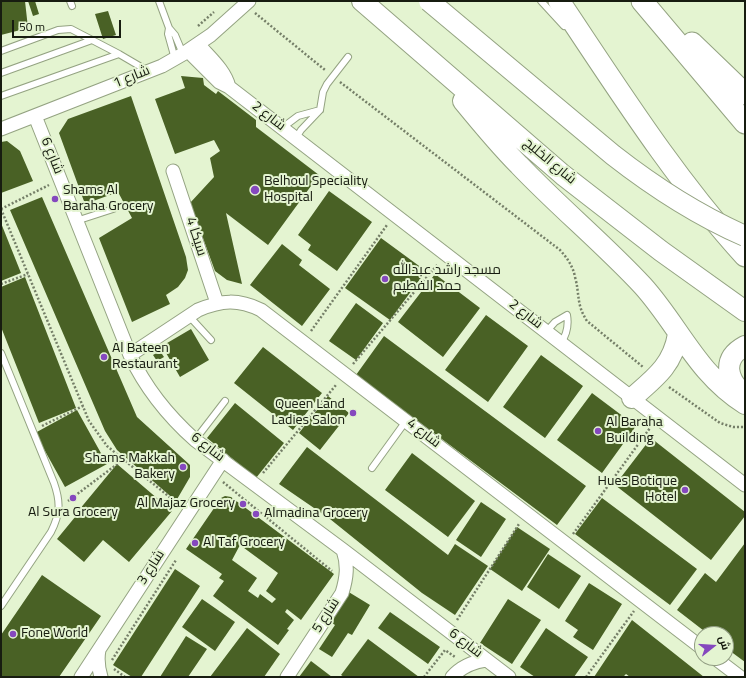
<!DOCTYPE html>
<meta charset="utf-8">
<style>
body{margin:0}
#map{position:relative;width:746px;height:678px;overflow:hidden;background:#e4f4d1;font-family:Georgia,Cairo,serif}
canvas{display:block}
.frame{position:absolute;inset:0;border:2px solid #171c10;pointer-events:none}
.north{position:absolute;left:694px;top:626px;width:40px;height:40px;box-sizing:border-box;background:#e4f4d1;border:1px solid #929e84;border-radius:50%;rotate:73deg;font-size:11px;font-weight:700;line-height:16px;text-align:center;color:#171c10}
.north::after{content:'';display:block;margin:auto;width:14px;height:18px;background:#8548be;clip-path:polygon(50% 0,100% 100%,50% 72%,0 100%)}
.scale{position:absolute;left:12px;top:20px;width:109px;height:18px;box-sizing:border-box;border:2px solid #171c10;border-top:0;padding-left:5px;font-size:12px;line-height:14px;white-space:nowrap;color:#171c10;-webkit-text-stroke:3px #e4f4d1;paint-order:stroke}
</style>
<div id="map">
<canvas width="746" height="678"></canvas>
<div class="frame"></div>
<div class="north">ش</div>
<div class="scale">50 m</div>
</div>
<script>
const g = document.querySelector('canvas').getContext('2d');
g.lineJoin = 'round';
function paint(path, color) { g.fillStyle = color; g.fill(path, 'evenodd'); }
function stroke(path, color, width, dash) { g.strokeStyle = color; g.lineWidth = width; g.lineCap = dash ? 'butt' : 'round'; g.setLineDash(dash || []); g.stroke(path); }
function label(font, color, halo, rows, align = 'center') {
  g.font = font + ' Georgia,Cairo,serif'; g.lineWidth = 4; g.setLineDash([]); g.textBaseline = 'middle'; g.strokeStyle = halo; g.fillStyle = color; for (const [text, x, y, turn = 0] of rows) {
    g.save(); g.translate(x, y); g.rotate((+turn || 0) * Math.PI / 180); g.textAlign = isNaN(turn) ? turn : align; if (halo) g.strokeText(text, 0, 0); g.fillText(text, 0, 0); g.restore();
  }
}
paint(new Path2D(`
 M1,1H25L28,28L1,35Z
 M28,1H35L39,14L33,16Z
 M108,11L116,35L103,39L95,14Z
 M181,76L203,78L204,85L216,94L218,91L256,120V127L319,175L268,245L226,213L242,284L227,280L215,271L190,203L214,177L210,158L220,151L214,140L175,154L155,99L185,88Z
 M131,96L186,257L188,270L185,278L178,287L166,295L170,304L132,322L99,238L132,218L118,192L85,204L59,133L68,119Z
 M7,141L20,151L33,181L1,193V142Z
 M329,191L372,222L337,271L308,250L311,245L298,235Z
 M42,197L137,417L190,465V477L176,501L117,450L105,431L10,210Z
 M1,223L21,273L1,281Z
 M381,238L426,271L390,320L345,288Z
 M282,244L302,260L299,265L330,289L302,326L250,285Z
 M435,274L480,308L443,357L398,322Z
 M25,277L76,408L39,423L1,327V287Z
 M356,303L383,323L356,360L329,341Z
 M486,315L528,346L488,402L445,370Z
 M191,329L209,360L180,377L162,346Z
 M384,336L586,486L557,525L356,375Z
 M263,347L322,393L293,430L234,383Z
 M160,351L164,357L157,361L153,355Z
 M541,355L583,386L545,438L503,407Z
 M592,393L636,426L602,473L557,440Z
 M328,396L349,413L320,450L299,433Z
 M235,403L284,443L256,478L207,438Z
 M77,410L107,464L65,487L35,433Z
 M651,438L745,512V516L711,560L615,485Z
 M307,447L448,555L455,544L488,566L455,615L422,593L330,519L279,484Z
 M412,453L475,501L448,537L385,490Z
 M117,464L172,511L129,562L103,540L84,562L57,539L80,511L79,510Z
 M225,496L231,497L334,574L301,620L287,609L285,612L294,620L287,629L289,630L278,645L213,596L224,581L219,578L222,574L186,549L221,498ZM240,545L278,573L266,591L276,599L272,603L260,594L258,598L248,591L257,578L232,560Z
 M602,498L697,569L670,605L575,534Z
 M481,502L506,519L481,557L456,540Z
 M517,527L550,549L522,591L490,569Z
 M745,543V662L726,648V634H708L677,610L705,573L716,582Z
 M548,554L581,576L559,609L527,587Z
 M175,569L200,586L141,677H132L113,665Z
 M42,575L101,616L59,677H1V635Z
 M589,583L622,604L593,650L573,637L578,630L565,621Z
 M347,591L370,605L352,635L348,633L332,657L319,649L335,625L329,621Z
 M202,599L235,622L215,651L182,627Z
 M508,599L541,620L512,664L480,643Z
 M390,612L440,647L428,664L378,628Z
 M632,620L704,677H630L626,674L623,677H594Z
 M247,628L280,654L264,677H210Z
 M546,628L588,657L574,677H535L520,667Z
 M186,636L207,649L188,677H160Z
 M368,639L419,677H344L341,675Z
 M311,661L332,677H299Z`), '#496125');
const service = new Path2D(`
 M70,1L72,6
 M159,1L169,28L168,34L175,59
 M541,1L564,26
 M169,28L175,35L183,54
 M1,51L58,30L71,29L119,54L148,71
 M1,73L92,40
 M1,96L119,54
 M282,128L298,116L320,110
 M296,138L301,130L320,110L323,92L327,84L348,57
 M76,221L113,209
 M189,316L211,340
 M546,332L555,322L567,315C569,326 567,334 561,343
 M1,353L54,483C61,503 60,514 51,532L1,606
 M195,440L225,401
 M372,468L406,421`);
const minor = new Path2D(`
 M198,44C209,57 225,70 229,87
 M188,51L219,82L229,87L745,485
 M35,116L130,355C146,389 167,415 195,440L343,550L509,677
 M1,129L162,66L183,54L211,35L249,1
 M173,171L217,303
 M130,355L198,310C222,300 238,299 261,310L702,648
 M99,650C97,660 98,667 101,677
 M715,658L740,677
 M81,677L223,460
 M287,677L342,593C347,577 348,565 343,550
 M452,677C461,667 472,662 486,660`);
const primary = new Path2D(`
 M362,1L563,175L661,251L745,311
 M463,101C481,123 499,145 519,165C559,207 604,244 643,286C679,326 697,374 745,404
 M745,346C721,359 727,380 745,395
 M632,398C655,378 673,365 678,334`);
const trunk = new Path2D(`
 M559,1C618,89 674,178 745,256
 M642,1L745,123
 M692,43L745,94`);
stroke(service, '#94a382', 8);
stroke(minor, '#94a382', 15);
stroke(primary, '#94a382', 22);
stroke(trunk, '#94a382', 23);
stroke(new Path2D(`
 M255,13L325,70
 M198,26L214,12
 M340,82L560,250C567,258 573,266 575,277C580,295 576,304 587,321L643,367
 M1,209L89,421L107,446L178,504
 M1,209L49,185
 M1,284L28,274
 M311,331L387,225
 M353,364L438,264
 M669,387L720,423L733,427H745
 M42,426L83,406
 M263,473L336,385
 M223,482L332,571
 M68,501L124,459
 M573,534L650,428
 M457,620L519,524
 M112,660L176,560
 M114,669L125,677
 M424,677L445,650L455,657
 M586,677L634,611`), '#757f68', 2.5, [2, 2]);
stroke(service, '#fff', 6);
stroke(minor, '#fff', 13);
stroke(primary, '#fff', 20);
stroke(trunk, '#fff', 21);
const primaryBridge = new Path2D(`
 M429,1L613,155C654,187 697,215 745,236`);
stroke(primaryBridge, '#94a382', 22, []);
stroke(primaryBridge, '#fff', 20);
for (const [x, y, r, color] of [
 [255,190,5,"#8548be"],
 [55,199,4,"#8548be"],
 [385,279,4,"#8548be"],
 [104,357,4,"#8548be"],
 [353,413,4,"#8548be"],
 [598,431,4,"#8548be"],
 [183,467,4,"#8548be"],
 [685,490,4,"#8548be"],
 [73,498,4,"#8548be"],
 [243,504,4,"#8548be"],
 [256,514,4,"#8548be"],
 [195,543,4,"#8548be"],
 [13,634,4,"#8548be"]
]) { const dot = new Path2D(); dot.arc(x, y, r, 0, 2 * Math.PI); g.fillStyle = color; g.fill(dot); stroke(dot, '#e4f4d1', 1.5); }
label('14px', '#171c10', '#e4f4d1', [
 ["شارع 1",132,78,-22],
 ["شارع 2",268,117,38],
 ["شارع 6",51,156,68],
 ["شارع الخليج",549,162,40],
 ["4 سيكا",195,237,72],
 ["شارع 2",525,315,38],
 ["شارع 4",423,434,38],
 ["شارع 6",207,448,38],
 ["شارع 3",152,568,-57],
 ["شارع 5",327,616,-57],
 ["شارع 6",465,644,38]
]);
label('14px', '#171c10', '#e4f4d1', [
 ["Belhoul Speciality",264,182],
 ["Hospital",264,198],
 ["Shams Al",63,191],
 ["Baraha Grocery",63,207],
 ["مسجد راشد عبدالله",393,271],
 ["حمد الفطيم",393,287],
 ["Al Bateen",112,349],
 ["Restaurant",112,365],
 ["Queen Land",345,405,"right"],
 ["Ladies Salon",345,421,"right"],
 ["Al Baraha",606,423],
 ["Building",606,439],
 ["Shams Makkah",175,459,"right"],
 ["Bakery",175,475,"right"],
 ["Hues Botique",677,482,"right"],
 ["Hotel",677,498,"right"],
 ["Al Majaz Grocery",235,504,"right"],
 ["Al Sura Grocery",73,513,"center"],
 ["Almadina Grocery",264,514],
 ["Al Taf Grocery",203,543],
 ["Fone World",21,634]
], 'left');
</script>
